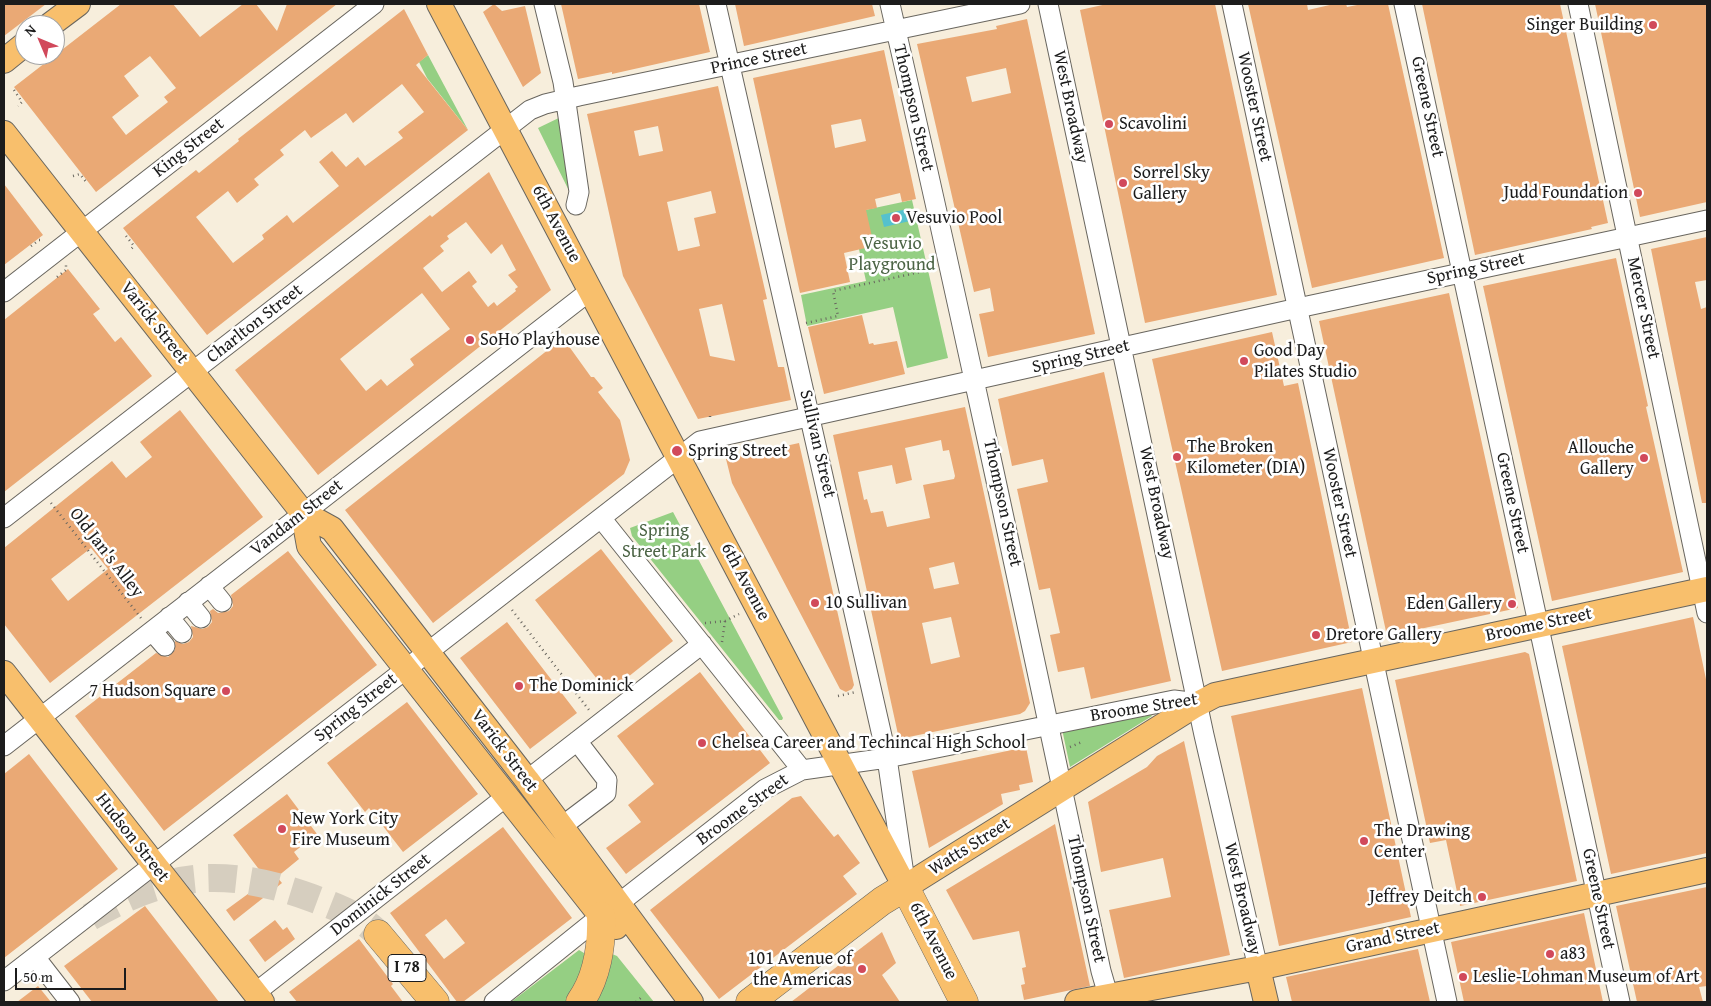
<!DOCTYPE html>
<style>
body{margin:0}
#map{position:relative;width:1711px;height:1006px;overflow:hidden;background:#f7eedc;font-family:"Gentium Book Plus",serif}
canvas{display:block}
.frame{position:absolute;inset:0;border:5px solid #1c1c1c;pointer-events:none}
.north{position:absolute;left:15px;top:15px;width:50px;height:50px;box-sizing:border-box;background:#fff;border:1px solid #a4a4a4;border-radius:50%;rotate:315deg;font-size:14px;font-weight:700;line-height:20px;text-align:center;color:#1c1c1c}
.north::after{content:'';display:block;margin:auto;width:18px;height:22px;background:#d1495b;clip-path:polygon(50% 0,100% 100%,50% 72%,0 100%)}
.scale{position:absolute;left:15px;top:968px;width:111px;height:22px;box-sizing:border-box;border:2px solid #1c1c1c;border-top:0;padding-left:6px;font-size:15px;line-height:18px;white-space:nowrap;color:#1c1c1c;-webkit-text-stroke:4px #fff;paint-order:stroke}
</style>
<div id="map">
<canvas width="1711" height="1006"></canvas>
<div class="frame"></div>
<div class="north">N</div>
<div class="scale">50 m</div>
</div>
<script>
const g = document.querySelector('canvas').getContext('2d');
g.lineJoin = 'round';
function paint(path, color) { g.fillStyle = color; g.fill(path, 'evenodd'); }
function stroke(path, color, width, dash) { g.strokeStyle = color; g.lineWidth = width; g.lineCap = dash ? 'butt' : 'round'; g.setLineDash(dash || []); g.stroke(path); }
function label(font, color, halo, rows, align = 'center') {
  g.font = font + ' "Gentium Book Plus",serif'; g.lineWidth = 5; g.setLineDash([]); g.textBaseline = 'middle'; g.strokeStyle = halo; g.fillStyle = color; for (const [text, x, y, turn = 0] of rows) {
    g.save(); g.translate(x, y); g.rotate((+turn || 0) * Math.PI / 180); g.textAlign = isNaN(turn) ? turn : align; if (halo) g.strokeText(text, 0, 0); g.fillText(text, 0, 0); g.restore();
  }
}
paint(new Path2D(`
 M428,55L468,130L427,78L419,62Z
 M567,114L576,205L538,128Z
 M912,200L948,358L907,368L893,307L807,326L801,295L866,281L851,213Z
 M673,512L783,718L782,720H779L632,536L630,528Z
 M1150,713L1152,716L1070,767L1062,729Z
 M579,950L584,953L586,961L569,1002H511Z
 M612,954L617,956L654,1002H589Z`), '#95cf83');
paint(new Path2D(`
 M907,209L910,221L884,227L881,215Z`), '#55c1ce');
paint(new Path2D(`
 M4,4H46L4,36Z
 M121,4H173L200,37L243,4H256L277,31L287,4H337L96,192L14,87ZM150,56L176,88L164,97L168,102L126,135L112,117L139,96L124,76Z
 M494,4L502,11L525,6L541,73L523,87L483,12Z
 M561,4H699L710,52L612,74V72L578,79Z
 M735,4H872L875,16L744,46Z
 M1107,4H1215L1277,295L1145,323L1080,10Z
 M1248,4H1307L1308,10L1334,4H1346L1347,7L1362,4H1388L1444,258L1312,288Z
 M1422,4H1560L1608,223L1591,227L1592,229L1475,255Z
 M1595,4H1707V202L1640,217Z
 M404,9L428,55L416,65L468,130L207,335L123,228L196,170L199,173L239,141L238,139ZM402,84L424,112L398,132L403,138L365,166L358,157L346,167L332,151L319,162L339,186L293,223L287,215L262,235L264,239L233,263L196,217L228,191L237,203L259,185L254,179L284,155L280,150L305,130L311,138L346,113L353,123Z
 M1027,19L1095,334L988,357L979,314L994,311L990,288L974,292L917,44L997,29L996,26ZM1006,68L1011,93L972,102L966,77Z
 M884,50L916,199L902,202L900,193L875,199L877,208L866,210L874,246L844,253L850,282L800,293L753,78ZM861,119L866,141L835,148L831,125Z
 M718,86L767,299L763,300L778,367H784L791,400L698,419L623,276L587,114ZM658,126L663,151L639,156L634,131ZM711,191L716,213L694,218L700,246L678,251L667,202ZM722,304L735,361L710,356L699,309Z
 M489,172L551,290L318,475L235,370L430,215L432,217ZM466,222L491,254L502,244L516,270L508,275L518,287L515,289L516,291L497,306L494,302L488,307L472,286L477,282L469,271L442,292L423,268L444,251L440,246L449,239L447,236ZM422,293L450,329L410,359L414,365L387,386L381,379L366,391L340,359Z
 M4,184L43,235L4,265Z
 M1707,237V280L1695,282L1701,309L1707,307V503H1702L1651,249Z
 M1616,258L1648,406L1646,407L1683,572L1552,601L1483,286Z
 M68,269L100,309L93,314L115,342L121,337L152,376L4,492V320Z
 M1449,293L1518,608L1387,636L1319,321Z
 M862,315L869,344L873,343L874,345L897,341L905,374L824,394L808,327Z
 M1272,332L1284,386L1298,383L1352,642L1222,671L1152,359Z
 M563,338L591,377H594L603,388L598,392L620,420L630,460L624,474L433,623L345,510Z
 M1104,372L1171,681L1091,699L1084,667L1058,672L1050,635L1060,633L1050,588L1039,590L1017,489L1048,482L1043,459L1012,466L998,399Z
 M965,407L1030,703L1025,711L1020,714L899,739L833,435ZM941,440L943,451L949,450L955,476L954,479L923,485L930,518L887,527L883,511L871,513L867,499L864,500L858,472L892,465L896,484L912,480L905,448ZM954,562L959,584L934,589L929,568ZM951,617L960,657L931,664L922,623Z
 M180,410L263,517L50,683L4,624V548L112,461L126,478L152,457L140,442ZM91,548L108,569L68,601L51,579Z
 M799,443L854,685L852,689L846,692L840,689L732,483L726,459Z
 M601,549L673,641L608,693L535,600Z
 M288,551L377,665L164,831L75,716L156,653L168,657L175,650V641L183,644L189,642L193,637L191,626L202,629L208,627L212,622L210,611L213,609L218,613L229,611L233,606L231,595Z
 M1693,617L1707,684V853L1611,874L1562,646Z
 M507,622L577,713L530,749L460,658Z
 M1525,652L1529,654L1577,881L1460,906L1446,840L1430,843L1395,680Z
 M700,672L770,763L626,874L606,848L641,822L628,805L654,784L617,736Z
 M1362,688L1411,917L1279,946L1231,716Z
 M407,702L478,794L403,852L369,808L365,812L327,763Z
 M1184,741L1230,955L1124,978L1109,910L1171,897L1163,858L1101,872L1088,802L1147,767L1157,756Z
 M1026,747L1033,782L1019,785L1020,790L1001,794L1003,804L929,848L912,771Z
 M29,754L118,869L4,958V774Z
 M287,794L317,834L294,852L299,859L277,877L282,883L234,921L226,910L267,880L233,835Z
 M801,796L834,837L838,834L860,863L843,876L857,894L719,999L650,910L792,798Z
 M1055,824L1090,986L1024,1000L1021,985L1025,984L1022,968L1026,967L1019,931L973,940L946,890Z
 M503,827L572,918L463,1002H457L390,913ZM446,919L465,943L444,959L425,935Z
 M1707,887V986L1699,987L1703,1002H1637L1616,906Z
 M145,906L190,964L219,1002H92L64,966Z
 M1584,913L1603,1002H1464L1451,942Z
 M275,920L283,930L287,927L295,939L265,962L249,940Z
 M882,932L896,963L882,975L900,1002H791Z
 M359,939L393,984L391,986L403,1002H297L289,992Z
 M1418,949L1430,1002H1292L1286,977Z
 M38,986L51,1002H17Z`), '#eaa975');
stroke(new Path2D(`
 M90,917C169,871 226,867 312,898C336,907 360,915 378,934`), '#d6cebf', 28, [28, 14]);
const minor = new Path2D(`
 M544,4L563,82L579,192L576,205
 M716,4L887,758L905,881
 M890,4C964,326 1032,648 1101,971L1110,1002
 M1048,4L1204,735L1258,968
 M1232,4L1447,1002
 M1404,4L1620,1002
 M1578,4L1707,613
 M4,292L374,4
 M4,518L530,110L545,104L579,96L1020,4
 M601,518L802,770
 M209,586L222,602
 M188,602L201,618
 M169,617L182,633
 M152,631L165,646
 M4,746L591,290
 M527,780L702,644
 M561,827L606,793L607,780L577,741
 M618,904L765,789L802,770L887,758L1174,700L1198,703
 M35,957L70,1002
 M4,981L700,441L1298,308L1707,220
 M255,993L507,796
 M494,1002L601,916`);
const major = new Path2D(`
 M439,4L905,887L1194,706L1215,695L1707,589
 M50,25L78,4
 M4,61L25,44
 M4,133L303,513L332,529L527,780L691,1002
 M303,513L309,546L601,916L616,927
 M4,673L262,1002
 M1258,968L1266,1002
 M1077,1002L1258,968L1707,870`);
const highway = new Path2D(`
 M378,934L435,1002
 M580,1002C597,978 602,945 601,916
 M750,1002L882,901L905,887L964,1002`);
stroke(minor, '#69665f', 21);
stroke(major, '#69665f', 26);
stroke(highway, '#69665f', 29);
stroke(new Path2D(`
 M14,90L22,102L18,106
 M73,176L80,174L87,183
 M126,236L134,246L130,250
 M31,246L39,240H42
 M57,277L66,270V265
 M806,323L838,316L833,291L934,269
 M710,416V419
 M51,503L141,618
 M512,610L589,710
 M705,623L725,621L739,614
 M722,642L725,621
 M838,696L856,692
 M1070,747L1082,742
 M636,1002L643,996`), '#69665f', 2.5, [1, 4]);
stroke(minor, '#fff', 19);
stroke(major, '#f8bf6c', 24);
stroke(highway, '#f8bf6c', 28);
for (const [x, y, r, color] of [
 [1653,25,5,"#d1495b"],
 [1109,124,5,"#d1495b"],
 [1123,183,5,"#d1495b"],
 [1638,193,5,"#d1495b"],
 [896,218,5,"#d1495b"],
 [470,340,5,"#d1495b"],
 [1244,361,5,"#d1495b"],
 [677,451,6,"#d1495b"],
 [1177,457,5,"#d1495b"],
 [1644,458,5,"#d1495b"],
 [815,603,5,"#d1495b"],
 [1512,604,5,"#d1495b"],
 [1316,635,5,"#d1495b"],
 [519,686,5,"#d1495b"],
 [226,691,5,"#d1495b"],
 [702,743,5,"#d1495b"],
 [282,829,5,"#d1495b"],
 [1364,841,5,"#d1495b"],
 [1482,897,5,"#d1495b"],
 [1550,954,5,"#d1495b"],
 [862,969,5,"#d1495b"],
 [1463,977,5,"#d1495b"]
]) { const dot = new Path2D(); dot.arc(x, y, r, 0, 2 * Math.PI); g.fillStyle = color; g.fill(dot); stroke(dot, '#fff', 2); }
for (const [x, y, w] of [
 [407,968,38]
]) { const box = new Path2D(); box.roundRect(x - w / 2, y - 13.5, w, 27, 4); g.fillStyle = '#fff'; g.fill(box); stroke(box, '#1c1c1c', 1); }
label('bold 16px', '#1c1c1c', null, [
 ["I 78",407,968]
]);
label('18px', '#1c1c1c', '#fff', [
 ["Singer Building",1643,25,"right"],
 ["Scavolini",1119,124],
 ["Sorrel Sky",1133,173],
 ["Gallery",1133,194],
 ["Judd Foundation",1628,193,"right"],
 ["Vesuvio Pool",906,218],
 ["SoHo Playhouse",480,340],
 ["Good Day",1254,351],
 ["Pilates Studio",1254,372],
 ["The Broken",1187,447],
 ["Kilometer (DIA)",1187,468],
 ["Allouche",1634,448,"right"],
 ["Gallery",1634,469,"right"],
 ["Spring Street",688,451],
 ["10 Sullivan",825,603],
 ["Eden Gallery",1502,604,"right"],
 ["Dretore Gallery",1326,635],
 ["The Dominick",529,686],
 ["7 Hudson Square",216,691,"right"],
 ["Chelsea Career and Techincal High School",712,743],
 ["New York City",292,819],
 ["Fire Museum",292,840],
 ["The Drawing",1374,831],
 ["Center",1374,852],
 ["Jeffrey Deitch",1472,897,"right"],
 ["a83",1560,954],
 ["101 Avenue of",852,959,"right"],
 ["the Americas",852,980,"right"],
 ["Leslie-Lohman Museum of Art",1473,977]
], 'left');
label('18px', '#1c1c1c', '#fff', [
 ["Prince Street",759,59,-12],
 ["West Broadway",1070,107,78],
 ["Wooster Street",1254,107,78],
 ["Greene Street",1427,107,78],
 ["Thompson Street",913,108,77],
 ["King Street",189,148,-38],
 ["6th Avenue",556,224,62],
 ["Spring Street",1476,269,-12],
 ["Mercer Street",1643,308,78],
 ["Varick Street",154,323,52],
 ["Charlton Street",255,324,-38],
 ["Spring Street",1081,357,-13],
 ["Sullivan Street",817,444,77],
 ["Thompson Street",1002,503,78],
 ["West Broadway",1156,503,78],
 ["Wooster Street",1339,503,78],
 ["Greene Street",1512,503,78],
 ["Vandam Street",297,518,-38],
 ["Old Jan's Alley",106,553,52],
 ["6th Avenue",745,582,62],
 ["Broome Street",1539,625,-12],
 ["Spring Street",356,708,-38],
 ["Broome Street",1144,708,-9],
 ["Varick Street",504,751,53],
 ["Broome Street",743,810,-36],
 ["Hudson Street",132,838,52],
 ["Watts Street",970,847,-32],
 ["Dominick Street",381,895,-38],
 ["Thompson Street",1086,899,78],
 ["West Broadway",1242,899,77],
 ["Greene Street",1598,899,78],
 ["Grand Street",1393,938,-12],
 ["6th Avenue",933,941,63]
]);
label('18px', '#4c6445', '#fff', [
 ["Vesuvio",892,244],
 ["Playground",892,265],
 ["Spring",664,531],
 ["Street Park",664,552]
]);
</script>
